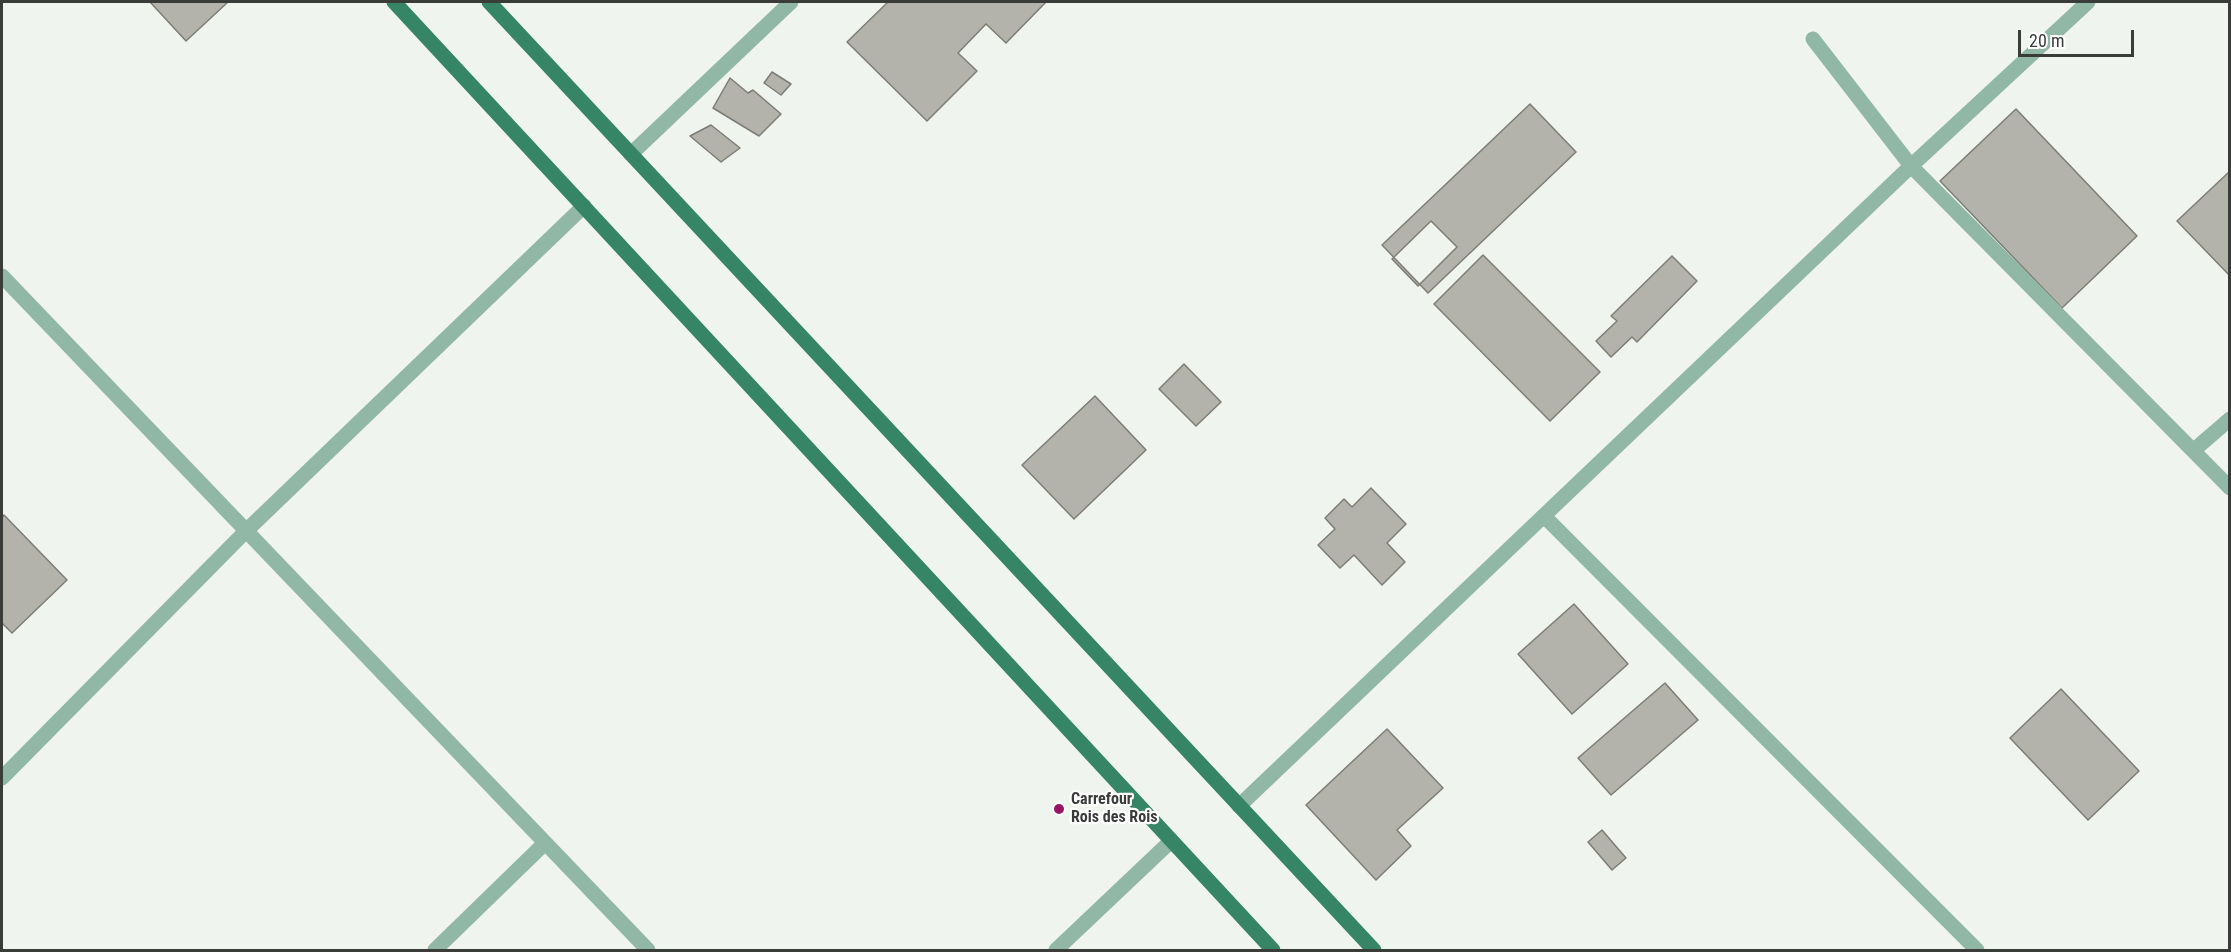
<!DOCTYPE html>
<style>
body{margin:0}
#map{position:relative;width:2231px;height:952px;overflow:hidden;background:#f0f4ee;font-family:"Roboto Condensed",sans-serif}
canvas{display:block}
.frame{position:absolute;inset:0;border:3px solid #3a3c3a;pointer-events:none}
.scale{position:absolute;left:2018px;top:30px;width:116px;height:27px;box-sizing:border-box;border:3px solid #3a3c3a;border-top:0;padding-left:8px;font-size:18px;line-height:21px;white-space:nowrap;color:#3a3c3a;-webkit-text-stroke:4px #fff;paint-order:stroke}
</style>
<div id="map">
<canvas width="2231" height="952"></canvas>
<div class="frame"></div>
<div class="scale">20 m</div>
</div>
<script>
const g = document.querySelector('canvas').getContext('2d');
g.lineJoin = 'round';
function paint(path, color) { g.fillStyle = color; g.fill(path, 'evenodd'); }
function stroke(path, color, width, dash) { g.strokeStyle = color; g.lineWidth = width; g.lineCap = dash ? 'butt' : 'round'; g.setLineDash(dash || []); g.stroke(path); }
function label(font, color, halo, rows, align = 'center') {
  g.font = font + ' "Roboto Condensed",sans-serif'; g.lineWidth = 4.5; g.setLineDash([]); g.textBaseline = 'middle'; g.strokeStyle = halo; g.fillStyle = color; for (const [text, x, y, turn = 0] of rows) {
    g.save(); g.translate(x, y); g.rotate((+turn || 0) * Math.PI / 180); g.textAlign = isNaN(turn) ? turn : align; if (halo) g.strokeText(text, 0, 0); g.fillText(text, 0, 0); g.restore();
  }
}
const building = new Path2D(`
 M150,2H228L186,41Z
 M888,2H1046L1006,43L986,24L958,53L977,71L927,121L847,42Z
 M772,72L791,84L781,95L764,83Z
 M730,78L748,93L753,90L781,114L759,136L713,108Z
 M1530,104L1576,152L1428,293L1382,245Z
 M2016,109L2137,236L2062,308L1940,181Z
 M711,125L740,148L721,162L690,136Z
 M2230,171V276L2177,221Z
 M1431,221L1457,247L1418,286L1392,259Z
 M1483,255L1600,372L1550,421L1434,304Z
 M1672,256L1697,281L1637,342L1632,337L1611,357L1596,341L1617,321L1611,316Z
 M1184,364L1221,402L1196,426L1159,389Z
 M1095,396L1146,450L1074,519L1022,465Z
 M1371,488L1406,524L1387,543L1405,562L1382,585L1354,555L1340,568L1318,545L1335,529L1325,518L1344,499L1352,507Z
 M4,515L67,580L12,633L2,623V518Z
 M1574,604L1628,664L1572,714L1518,654Z
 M1665,683L1698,720L1611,795L1578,758Z
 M2061,689L2139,771L2088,820L2010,738Z
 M1387,729L1443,788L1397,830L1411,846L1376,880L1306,805Z
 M1602,830L1626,858L1612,870L1588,842Z`);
paint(building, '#b3b3ac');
stroke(building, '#7d7d76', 1.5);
stroke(new Path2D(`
 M1813,39L1911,166L2230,488
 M631,154L791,2
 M2,276L648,950
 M2194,450L2230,419
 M1544,516L1977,950
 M2,778L246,531L584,206
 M1239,806L1911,166L2088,2
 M435,950L545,843
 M1056,950L1170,842`), '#91b8a6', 15);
stroke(new Path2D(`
 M394,2L1273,950
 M489,2L1374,950`), '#358566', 15);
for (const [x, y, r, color] of [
 [1059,809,6,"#9a1366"]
]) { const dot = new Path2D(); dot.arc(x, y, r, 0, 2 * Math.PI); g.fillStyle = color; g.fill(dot); stroke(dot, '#fff', 2); }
label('bold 16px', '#3a3c3a', '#fff', [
 ["Carrefour",1071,800],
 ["Rois des Rois",1071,818]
], 'left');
</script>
